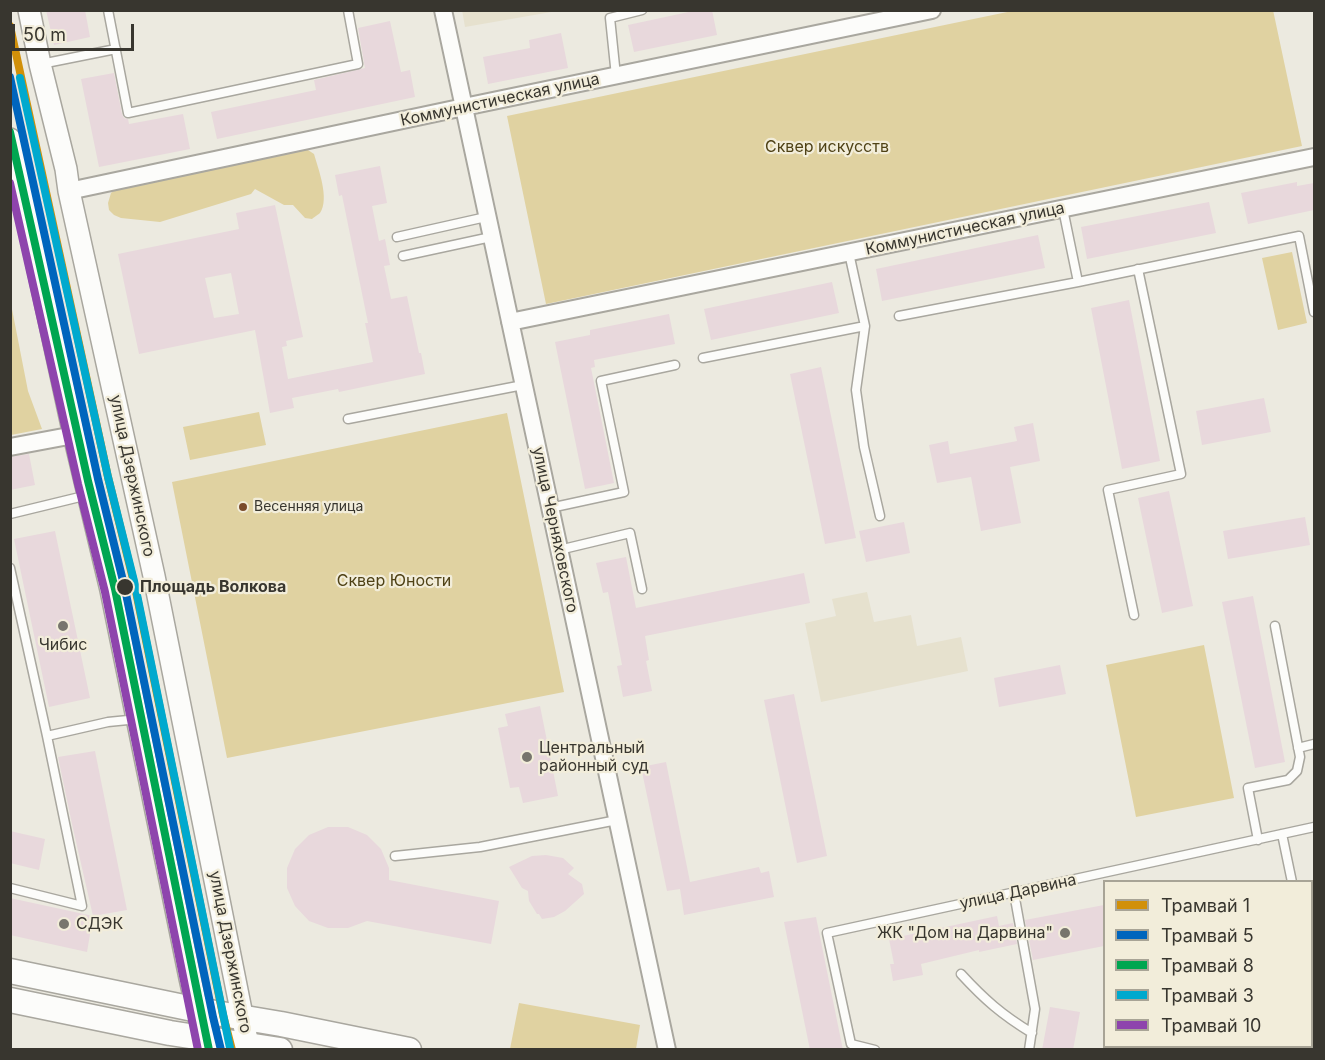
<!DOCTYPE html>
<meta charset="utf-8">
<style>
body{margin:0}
#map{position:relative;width:1325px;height:1060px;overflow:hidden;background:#eceae0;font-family:Inter,sans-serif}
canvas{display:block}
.frame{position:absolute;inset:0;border:12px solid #38362f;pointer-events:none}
.legend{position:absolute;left:1103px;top:880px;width:210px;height:168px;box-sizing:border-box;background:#f2edda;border:2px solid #a8a496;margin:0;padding:8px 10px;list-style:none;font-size:18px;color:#38362f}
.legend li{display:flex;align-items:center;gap:12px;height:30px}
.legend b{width:30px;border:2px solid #a8a496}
.scale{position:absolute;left:12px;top:24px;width:122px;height:27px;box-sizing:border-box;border:3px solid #38362f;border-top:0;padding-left:8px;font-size:18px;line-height:21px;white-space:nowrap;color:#38362f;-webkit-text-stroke:4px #f2edda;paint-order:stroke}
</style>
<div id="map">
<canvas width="1325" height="1060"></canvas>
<div class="frame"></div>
<ul class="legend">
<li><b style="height:8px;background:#d19009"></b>Трамвай 1</li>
<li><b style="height:8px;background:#0065bd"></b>Трамвай 5</li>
<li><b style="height:8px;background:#00a651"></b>Трамвай 8</li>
<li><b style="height:8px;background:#00a9ce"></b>Трамвай 3</li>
<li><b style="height:8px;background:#8e44ad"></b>Трамвай 10</li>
</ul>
<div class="scale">50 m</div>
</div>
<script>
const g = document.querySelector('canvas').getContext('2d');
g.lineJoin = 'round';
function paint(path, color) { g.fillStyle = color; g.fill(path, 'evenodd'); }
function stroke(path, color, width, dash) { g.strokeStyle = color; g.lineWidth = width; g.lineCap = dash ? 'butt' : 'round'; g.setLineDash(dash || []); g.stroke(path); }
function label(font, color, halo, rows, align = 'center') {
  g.font = font + ' Inter,sans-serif'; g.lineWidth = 4.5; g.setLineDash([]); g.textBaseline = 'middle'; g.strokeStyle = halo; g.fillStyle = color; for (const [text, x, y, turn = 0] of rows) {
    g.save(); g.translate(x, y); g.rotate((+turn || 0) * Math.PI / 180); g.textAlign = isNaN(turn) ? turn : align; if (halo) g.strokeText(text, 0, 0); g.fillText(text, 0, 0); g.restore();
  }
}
paint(new Path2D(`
 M462,10H557V11L465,27Z
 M867,592L874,622L911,615L917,646L961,637L968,671L821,702L805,623L836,616L832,599Z`), '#e6e1ce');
paint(new Path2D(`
 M1273,10L1302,146L546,304L507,116L1012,11Z
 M302,149L308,150L314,154C318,168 330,199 320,213C319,214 313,218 312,219L305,218L293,205H284L255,189L251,194L160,222L121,218L114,215L109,210L108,203L111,193L116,188Z
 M1292,252L1307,323L1278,330L1262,258Z
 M11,304L28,391L42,429L11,435Z
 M259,412L266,445L190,460L183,427Z
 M507,413L564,692L227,758L172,482Z
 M1204,645L1234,798L1136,817L1106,665Z
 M519,1003L640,1025L636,1049H510Z`), '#e0d2a1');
paint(new Path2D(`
 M46,10H85L90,37L54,45Z
 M698,10H712L717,35L634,52L628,25Z
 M390,21L401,72L410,70L415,97L217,139L211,112L316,90L314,80L365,68L358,28Z
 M561,33L568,68L488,84L483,57L530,48L529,40Z
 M114,73L122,114L124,118L128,119L129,124L183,114L190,149L99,167L81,79Z
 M380,166L387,203L372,206L379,241L385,239L390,265L384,266L391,299L407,296L419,353H421L425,374L339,392L338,389L292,398L294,408L270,413L255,330L139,354L118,254L239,229L236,213L275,205L303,337L286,341L287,346L282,347L288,379L373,362L365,323H368L342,195L339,196L335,175ZM231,273L239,314L214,318L205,278Z
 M1297,182V186L1314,183V210L1248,224L1241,193Z
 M1209,202L1216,233L1087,259L1081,227Z
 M1038,235L1045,268L882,301L876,269Z
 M832,282L839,313L711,340L704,309Z
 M1129,300L1160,461L1122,469L1091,308Z
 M669,314L675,344L594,360L595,367L591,368L614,483L585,489L555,342L590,335V330Z
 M821,367L856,538L825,544L790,374Z
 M1264,398L1271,432L1202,445L1196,411Z
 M1033,423L1040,461L1010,467L1021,523L981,531L971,477L937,483L929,445L948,441L950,454L1017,441L1014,427Z
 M29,454L35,485L10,490V457Z
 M1169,491L1193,606L1162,613L1138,498Z
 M1305,517L1310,545L1228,559L1223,531Z
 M904,522L910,553L866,562L859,531Z
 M55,531L90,698L49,707L14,539Z
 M626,557L636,608L804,573L810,603L645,636L649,660L646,661L652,691L623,697L617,666L622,665L608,592L603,593L596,563Z
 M1253,596L1285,762L1255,768L1222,602Z
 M1060,665L1066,694L999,707L994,678Z
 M794,694L827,856L797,863L764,700Z
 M540,706L558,796L523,803L519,787L510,788L498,728L508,726L505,714Z
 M95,751L127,910L93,916L72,824L58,757Z
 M666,762L690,882L759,867L761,873L769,871L774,897L684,915L680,889L667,891L641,767Z
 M328,827H348L367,835L381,849L389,868V880L499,901L491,944L367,921L348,928H328L309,921L295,906L287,888V868L295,849L309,835Z
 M10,831L45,839L39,870L10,863Z
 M546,855L563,858L574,868L568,874L582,884L584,894L565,911L554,917L542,919L539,914H537L529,901L528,891L522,888L509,867L532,856Z
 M10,898L93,916L87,952L10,935Z
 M1104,905V946L1033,960L1025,920Z
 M997,916L999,926L1013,923L1017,944L979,952V950L921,964L923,975L893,981L890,964H894L889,939Z
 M816,917L843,1050H810L784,922Z
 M1050,1007L1080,1012L1073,1050H1042Z`), '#e8d8dc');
const service = new Path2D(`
 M108,10L128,113L358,64L348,10
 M41,64L116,49
 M616,76L610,18L642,10
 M1063,209L1078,282
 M397,237L486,217
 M849,253L865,326L856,390L864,447L880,516
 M403,256L491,237
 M899,316L1078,282L1299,236L1314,312
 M703,358L865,326
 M348,419L523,385
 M550,508L624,492L601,381L675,365
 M10,514L88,495
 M559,550L630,533L642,589
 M10,568L47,736L82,906L10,888
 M1134,615L1108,490L1181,474L1138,269
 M47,736L108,722L138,719
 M1298,748L1314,744
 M1282,834L1292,882
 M1258,840L1248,788L1288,780L1297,771L1300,757L1275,626
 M395,856L480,847L617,820
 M1014,893L1035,1009L1029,1050
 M1312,971L1313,980L1312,990
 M961,974C984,999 1002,1015 1032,1033
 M875,1050L851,1044L827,933L1314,827
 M1198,1050L1199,1046
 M1300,1050L1301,1046`);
const minor = new Path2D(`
 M443,10L667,1050
 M69,191L464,107L932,10
 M510,322L1314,157
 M10,447L74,435`);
const tertiary = new Path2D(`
 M29,10L40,64L66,169L69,191L154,576L249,1050
 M10,139L74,435L111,590L190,978L206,1050`);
const secondary = new Path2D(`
 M10,971L198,1010L281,1024L409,1050
 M10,1000L170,1033L280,1050`);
stroke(service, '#a9a79f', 11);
stroke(minor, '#a9a79f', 20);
stroke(tertiary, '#a9a79f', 24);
stroke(secondary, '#a9a79f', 27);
stroke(service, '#fcfcfa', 8);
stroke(minor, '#fcfcfa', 16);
stroke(tertiary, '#fcfcfa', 21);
stroke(secondary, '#fcfcfa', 24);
stroke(new Path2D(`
 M10,26L108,477L135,587L223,1015L232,1050`), '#d19009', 8);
stroke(new Path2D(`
 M10,77L98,479L125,589L213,1017L221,1050`), '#0065bd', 8);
stroke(new Path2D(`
 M10,132L88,481L115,589L209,1050`), '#00a651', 8);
stroke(new Path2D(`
 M20,78L108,477L135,585L230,1048`), '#00a9ce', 8);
stroke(new Path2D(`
 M10,183L78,484L105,592L198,1050`), '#8e44ad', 8);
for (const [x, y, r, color] of [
 [243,507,5,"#7a4b2a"],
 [125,587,9,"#38362f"],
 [63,626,6,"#77756d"],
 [527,757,6,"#77756d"],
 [64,924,6,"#77756d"],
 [1065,933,6,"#77756d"]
]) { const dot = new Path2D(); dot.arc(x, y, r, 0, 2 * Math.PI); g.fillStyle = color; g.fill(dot); stroke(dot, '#f2edda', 2); }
label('14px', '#38362f', '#f2edda', [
 ["Весенняя улица",254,507]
], 'left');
label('16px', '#38362f', '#f2edda', [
 ["Коммунистическая улица",500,100,-12],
 ["Коммунистическая улица",965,229,-12],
 ["улица Дзержинского",132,476,78],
 ["улица Черняховского",555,530,78],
 ["улица Дарвина",1018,892,-12],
 ["улица Дзержинского",230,952,79]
]);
label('16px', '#4f4216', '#f2edda', [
 ["Сквер искусств",827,147],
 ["Сквер Юности",394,581]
]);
label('bold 16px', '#38362f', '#f2edda', [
 ["Площадь Волкова",140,587]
], 'left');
label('16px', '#38362f', '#f2edda', [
 ["Чибис",63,645,"center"],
 ["Центральный",539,748],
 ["районный суд",539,766],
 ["СДЭК",76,924],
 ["ЖК \"Дом на Дарвина\"",1053,933,"right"]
], 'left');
</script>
